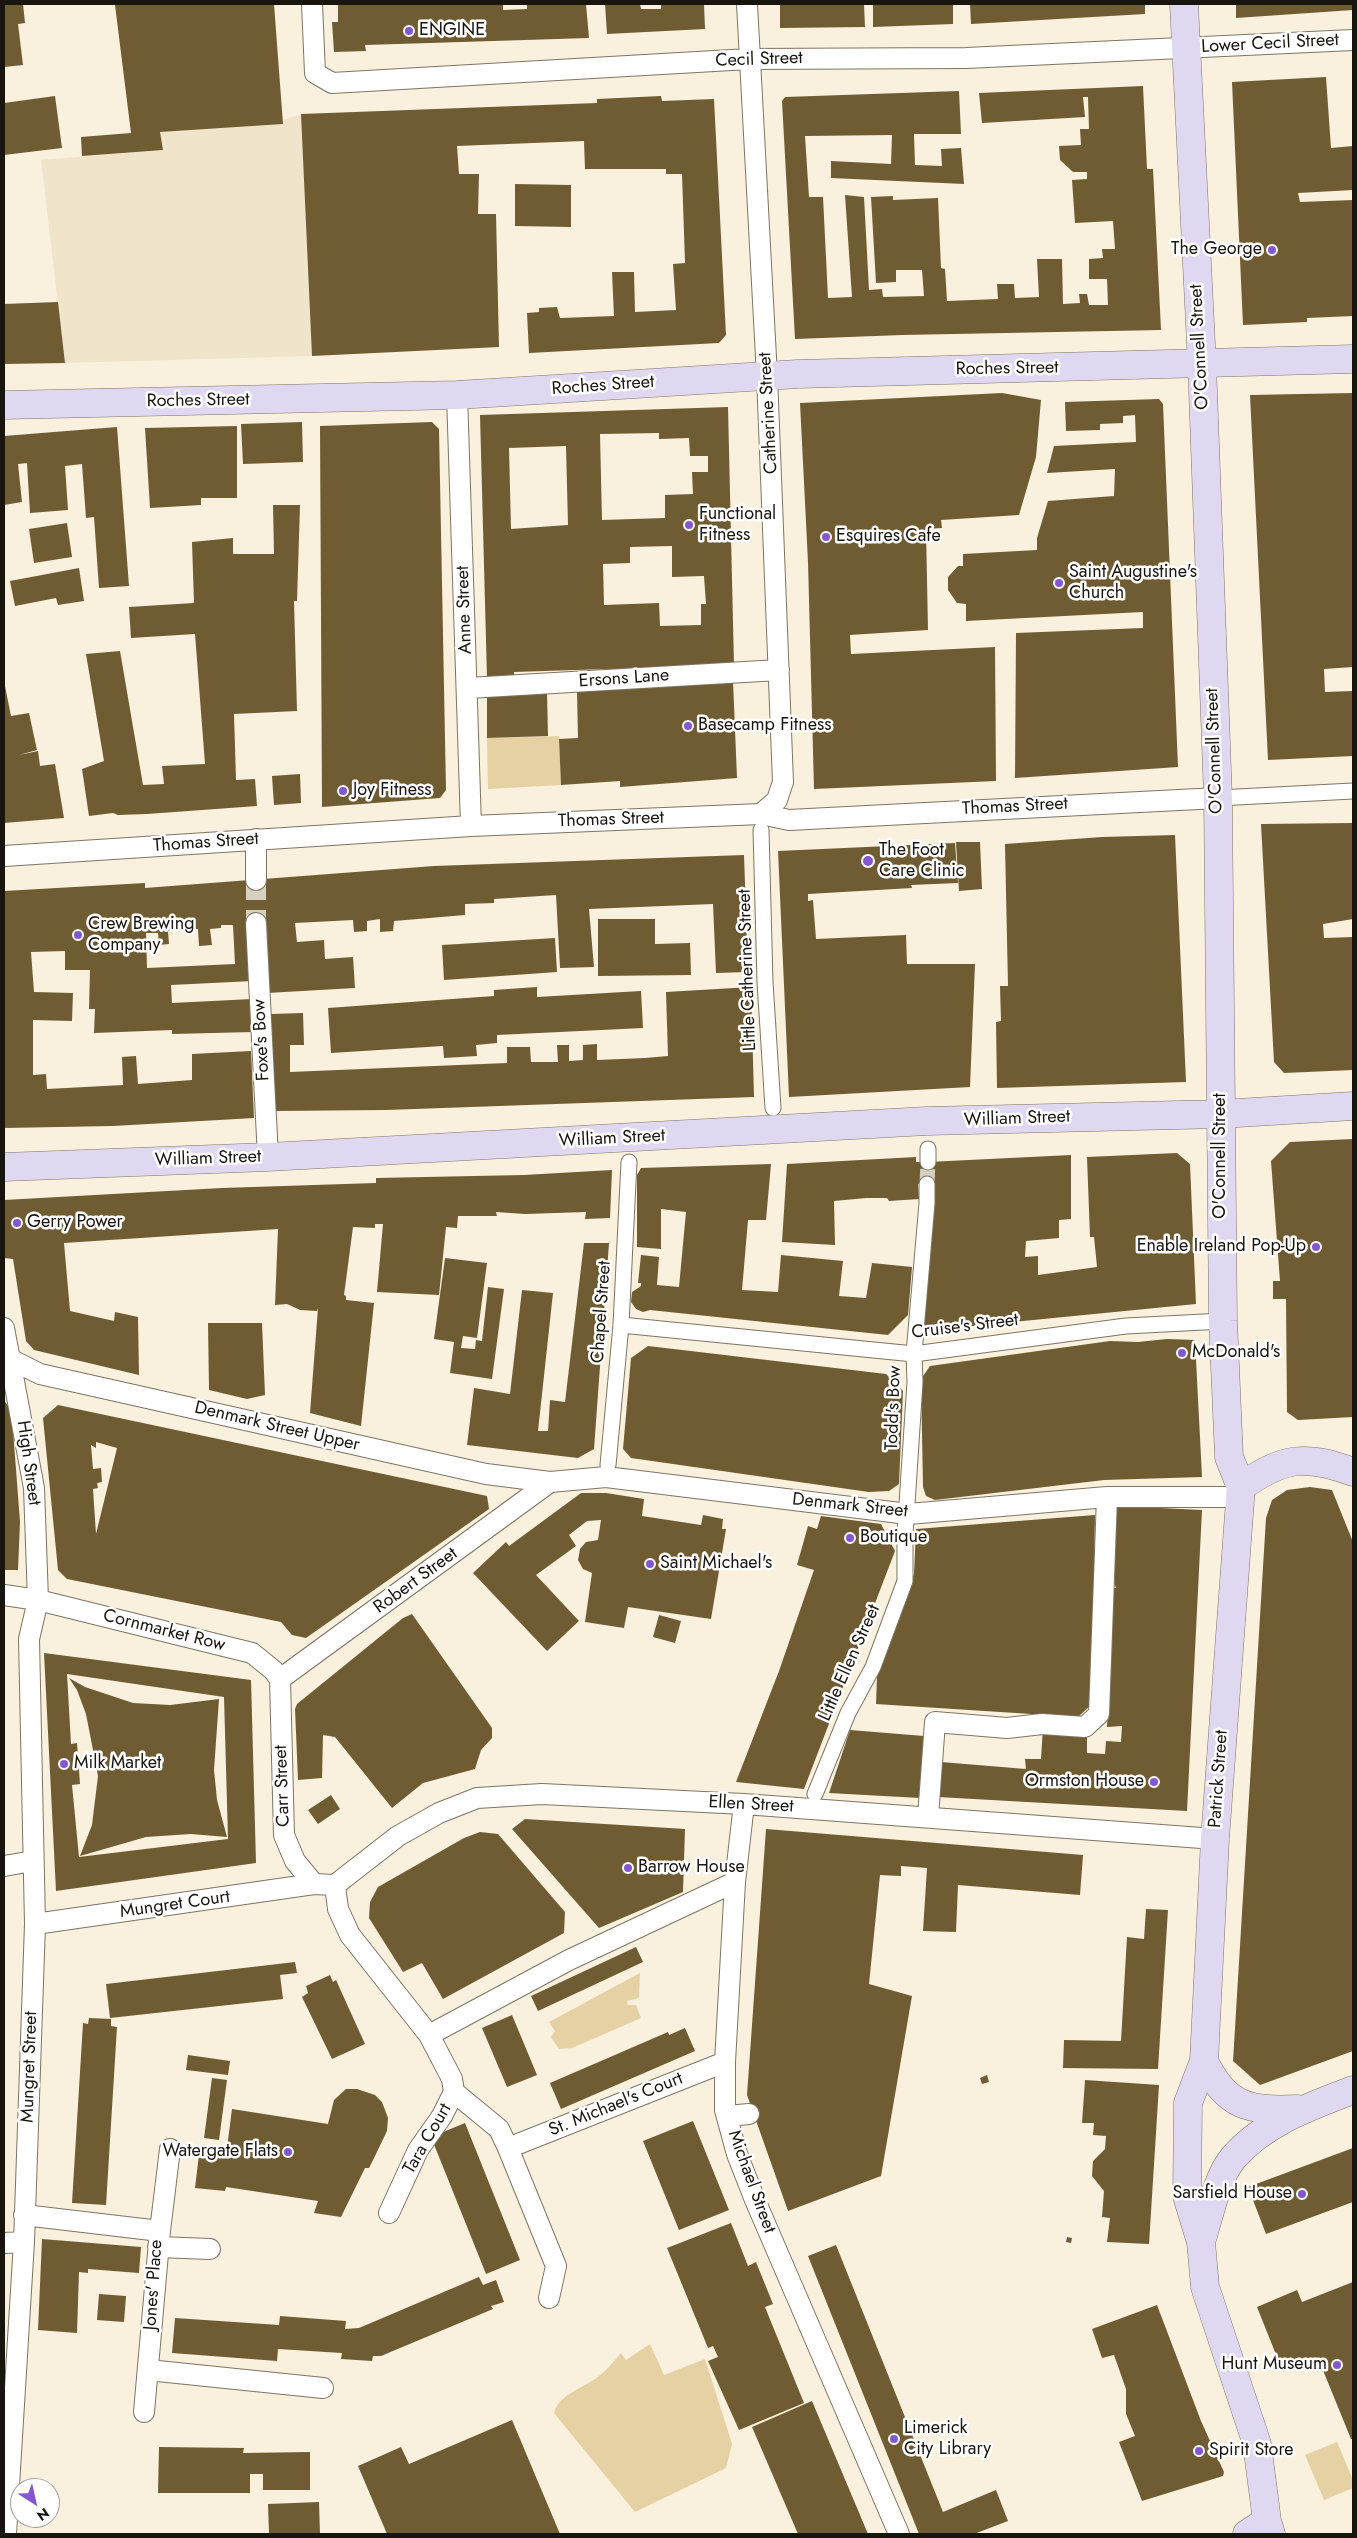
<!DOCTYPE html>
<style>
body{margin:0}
#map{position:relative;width:1357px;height:2538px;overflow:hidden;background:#f9f1dd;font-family:Jost,sans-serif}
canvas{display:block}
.frame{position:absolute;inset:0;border:5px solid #18150e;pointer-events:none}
.north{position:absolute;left:10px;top:2478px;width:50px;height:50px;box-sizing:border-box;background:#fefffe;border:1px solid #a2a19e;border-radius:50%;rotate:145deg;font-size:14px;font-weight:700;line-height:20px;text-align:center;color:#18150e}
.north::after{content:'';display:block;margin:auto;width:18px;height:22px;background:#8456cf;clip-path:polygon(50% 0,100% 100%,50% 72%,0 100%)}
</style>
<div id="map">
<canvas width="1357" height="2538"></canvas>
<div class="frame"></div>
<div class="north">N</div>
</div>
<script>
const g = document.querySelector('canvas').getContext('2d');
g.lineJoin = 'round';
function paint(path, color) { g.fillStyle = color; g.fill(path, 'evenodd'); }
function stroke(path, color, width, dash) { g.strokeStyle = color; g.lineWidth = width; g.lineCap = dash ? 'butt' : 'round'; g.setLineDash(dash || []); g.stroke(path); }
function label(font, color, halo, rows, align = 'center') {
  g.font = font + ' Jost,sans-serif'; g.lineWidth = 5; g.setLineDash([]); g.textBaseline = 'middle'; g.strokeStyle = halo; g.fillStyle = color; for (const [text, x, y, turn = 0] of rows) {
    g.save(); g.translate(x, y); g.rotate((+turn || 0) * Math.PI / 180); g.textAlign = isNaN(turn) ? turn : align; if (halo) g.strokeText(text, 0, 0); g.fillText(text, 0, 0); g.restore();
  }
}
paint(new Path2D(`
 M301,114L312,356L65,363L41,160L162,150L160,132L283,124V120Z`), '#f0e5ca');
paint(new Path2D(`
 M559,736L561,785L488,789L487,738Z
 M640,1973L639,1998L627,2001L628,2005H636L641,2018L572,2048L559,2049L551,2037L555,2031L549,2022Z
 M650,2344L664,2375L705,2359L732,2444L726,2468L635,2512L554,2413C559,2394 584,2388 599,2376C607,2370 614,2361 621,2353L626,2360Z
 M1337,2442L1353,2480V2488L1324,2500L1305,2455Z`), '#e5d1a4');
paint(new Path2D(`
 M4,4H23L25,23L18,24L23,65L4,67Z
 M117,4H274L283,124L160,132L163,150L82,156L81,137L131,133L115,5Z
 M338,4H503V10L527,9V4H586L589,38L365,45L366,51L334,52L332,22H338Z
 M605,4H640L641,9H661V4H704L705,29L607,34Z
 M780,4H864L865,27L780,28Z
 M873,4H953V24L873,27Z
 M970,4H1145V14L971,24Z
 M1236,4H1353V10L1236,18Z
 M1326,77L1331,148L1353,146V190L1298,193L1300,202L1353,200V316L1307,318V322L1243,325L1232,82Z
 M1143,86L1147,169H1153L1161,330L902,335L795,339L782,101L785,97L959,91L961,134H914L915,165L942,166L941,149L961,148L964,184L831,178V161L891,164L892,135L805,136L809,197H823L828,298L852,297L845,195L864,197L869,290L882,289L883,297L924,296L922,270H896V282L876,283L871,197L893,196V200L938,198L941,268L945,269L947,301L998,299L997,284H1014L1015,298L1039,297L1037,259H1062L1063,304L1080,303L1079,294H1087L1089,305H1108L1107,279H1089V259L1103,258L1102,249H1115L1113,221L1075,223L1072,180L1087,179V172H1073L1060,160L1059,146L1081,145L1080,129H1089L1088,97H1083L1085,117L982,123L979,93Z
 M55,96L62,148L4,155V103Z
 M661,96L662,101L714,99L726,335L719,343L529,353L527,313L539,312V308L557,307L560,318L614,316L612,272H634L635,312L676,310L673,264L685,263L682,174H666V169H585L584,141L457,146L459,174H479L478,214H496L499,347L312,356L301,114L597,103V99Z
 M515,184L571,185V227L515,226Z
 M58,302L65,363L4,364V304Z
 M1002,393L1041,400L1036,457L1019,515L941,520L942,528L926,529L928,630L850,635L851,654L995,647L996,781L814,789L808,562L800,403Z
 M1353,393V667L1324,669L1325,692L1353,691V756L1268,760L1250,395Z
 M1159,399L1163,404L1178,767L1015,778L1016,633L1143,628V612L966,621V604L957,603L948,590V577L958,566H963V554L1037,550V538L1048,501L1114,496L1115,469L1047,473L1054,446L1136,442L1135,415L1123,416V423L1100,424V430L1066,431L1065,402Z
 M728,407L734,666L606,672V669L514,672V677L487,678L480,415ZM659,433V439L689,438L690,456H708V472H692L693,494L665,495V518L602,520L600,434ZM566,446L568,525L511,529L509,448ZM672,546V577L704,576L706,604H701V625L660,626L659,603L604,605L603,564L630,563V547Z
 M302,422L303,462L243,464L241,424Z
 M432,422L439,429L446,790L440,798L322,807L320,426Z
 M237,426V498H201V505L150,508L145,428Z
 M117,427L129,586L99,588L94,517L86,518L82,464L65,466L68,510L30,513L27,463L18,464L22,502L4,505V436Z
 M273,505H300L297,601H294L297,711L234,714L236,780L255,779L257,806L147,814L118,815L113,813L89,816L82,769L104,761L86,654L120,651L143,785L164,784L162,766L205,764L195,634L131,638L129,607L194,603L192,542L233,538V554H274Z
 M67,523L72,557L34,563L29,529Z
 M79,568L84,601L58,605L56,598L15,606L10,581Z
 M4,681L11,716L29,713L37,750L19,755L38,751L40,766L55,764L64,818L4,823Z
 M733,681L737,778L620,787V781L561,785L559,739L578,738L577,691Z
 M547,692L548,736L487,738V696Z
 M300,774L301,803L274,805L272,776Z
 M1353,823V919L1323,924L1324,938L1353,937V1070L1284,1073L1274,1062L1261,824Z
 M1175,835L1186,1082L997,1088L996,1022L1001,1021L1000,986H1008L1005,844L1102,837Z
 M956,842H980L982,889L959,891Z
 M955,843L958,883L911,885L912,888L808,894V901L813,900L816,939L906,935L907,964H975L970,1087L789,1097L778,851Z
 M744,855L748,972L716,973L713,904L589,909L594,967L560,968L556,895L494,899V903L465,904V915L394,921L393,931L380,932V919L367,921V931L354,932L353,920L295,923L297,942L324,940L325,959L353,957L355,988L267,993L253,981L171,985L172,1003L252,999L253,1032L172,1034V1030L94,1033L95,1009H89L90,970H65V951L31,952L34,992L73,993L72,1021L33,1020V1075L46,1074L47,1089L123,1085L122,1057L136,1056L138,1084L192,1080V1054L251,1051L254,1118L113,1126L4,1128V891L145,883V888L434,866ZM221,925H233L235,964L147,968L146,933H158L159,945L169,944L168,931L198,929L199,946L212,945L210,929L221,928Z
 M598,919H655V944L690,943L691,975L598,976Z
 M555,938L557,972L444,980L442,945Z
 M537,987V997L641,991L643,1028L497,1035V1043L476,1045L477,1056L444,1058L443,1046L331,1053L328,1008L494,996V990Z
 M751,987L754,1097L386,1110L273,1111L271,1014L303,1013L304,1045H290V1072L507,1063V1047H530L531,1062H558L557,1045H569V1061L583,1060V1045L597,1044V1060L645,1058L668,1056L666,992Z
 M1353,1139V1417L1298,1420L1287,1412L1286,1299H1273V1281H1280L1271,1161L1290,1142Z
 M1177,1153L1190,1164L1196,1304L962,1327L944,1329L936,1333L928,1332L924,1324L933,1183L918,1184L919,1199L889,1201L887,1198H866L834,1201L835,1245L782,1242L787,1164L916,1157V1162H928L1071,1155V1219L1059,1220V1238L1026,1241L1025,1257L1038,1256V1275L1097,1267L1094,1237H1090L1087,1157Z
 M771,1164L766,1220H748L742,1290L778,1292L781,1255L843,1261L839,1296L866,1298L872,1263L912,1267L908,1315L888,1335L650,1310L643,1312L636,1309L631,1302L632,1292L641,1286V1283H638L641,1255L659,1257L657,1285L679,1287L686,1212L661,1209V1249L637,1247V1175L641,1168Z
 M612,1170L610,1218L585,1219L586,1212L525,1214L496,1212L497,1216H458L457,1228L446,1227L439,1295L377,1292L383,1224H375V1228L353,1227L344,1295L346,1296V1300L374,1303L361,1426L310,1413L318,1308L317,1311L300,1310L287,1304L275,1305L278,1229L64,1243L70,1311L114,1321L115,1312L138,1317L139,1375L34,1350L26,1341L13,1259L4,1258V1200L222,1188L376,1183V1178L524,1175Z
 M584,1243H609L594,1449L578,1458L467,1445L474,1388L510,1394L522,1290L553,1293L538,1431H548L550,1400L565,1402Z
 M445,1258L487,1263L477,1338L463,1336L461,1348L475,1349L476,1340L482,1341L488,1287L504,1289L492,1379L450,1373L454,1342L434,1339Z
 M208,1323H262L265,1395L247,1399L209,1390Z
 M1167,1339L1195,1340L1202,1477L1104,1480L935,1500L926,1496L923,1487L921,1379L930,1366L1110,1341L1138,1342Z
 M648,1346L886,1374L903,1391L899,1484L889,1491L869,1492L631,1458L623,1449L631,1358Z
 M4,1400L8,1406L12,1417L20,1522L18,1570H4Z
 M58,1405L487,1496L489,1509L306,1638L292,1635L281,1622L67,1579L58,1570L43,1418ZM96,1442L117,1448L96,1534L93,1489L98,1488L97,1483L102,1482L101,1468L93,1469L91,1445L96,1448Z
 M1310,1487L1332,1490L1353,1542V2051L1260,2085L1233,2061L1266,1518L1272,1500L1287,1490Z
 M581,1493H606L644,1499L642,1516L701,1525L703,1515L723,1519L722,1529H726L711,1619L628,1607L624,1628L585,1622L592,1573L583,1569L578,1560L580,1549L586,1542L598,1540L601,1520L587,1521L569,1535L576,1546L536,1575L579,1621L547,1651L473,1573L506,1542L509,1546Z
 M1139,1507L1202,1510L1187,1811L938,1797L941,1762L1026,1769L1025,1759H1041L1043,1727L1087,1730V1753L1105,1754L1106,1741L1121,1742L1122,1726L1107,1727L1114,1588H1116L1113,1579L1111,1508Z
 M1095,1515L1092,1704L1078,1717L876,1704L877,1677L914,1574L916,1529Z
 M821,1516L881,1524L895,1551L804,1789L736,1782L779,1671L814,1570L797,1565L808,1526L817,1529Z
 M412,1614L492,1728V1738L481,1750L475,1769L423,1783L392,1808L335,1737L323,1735L322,1778L298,1780L295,1709L297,1704L403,1618Z
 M659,1615L681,1621L675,1643L653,1637Z
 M44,1653L251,1680L256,1863L56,1891ZM67,1674L224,1697L228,1839L79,1857L72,1785L80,1784L77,1743L71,1744Z
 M69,1678L85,1687L133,1703L170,1705L219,1699L214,1770L217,1800L227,1837L191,1834L146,1837L80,1856L92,1825L98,1776L86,1714L77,1690Z
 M850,1730L924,1736L920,1798L829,1793Z
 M331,1795L340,1809L318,1824L308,1810Z
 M525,1819L685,1829L683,1892L599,1928L512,1829Z
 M766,1829L1083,1855L1080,1895L958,1885L956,1932L923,1931L927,1868L901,1866V1876L880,1875L869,1984L912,1996L881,2176L788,2211L747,2095Z
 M480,1832L498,1834L565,1912L564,1933L443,1999L422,1963L403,1972L369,1918L370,1902L378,1887L464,1838Z
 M1146,1909L1168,1910L1158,2069L1063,2068L1064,2040L1121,2041L1127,1937L1144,1939Z
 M636,1947L643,1962L538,2011L531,1996Z
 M295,1962L297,1973L280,1975L283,1999L110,2018L106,1984Z
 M330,1975L333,1982L336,1980L365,2044L332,2059L302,1997L308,1993L306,1986Z
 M512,2015L537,2075L507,2087L482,2028Z
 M89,2018L111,2019V2026L117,2027L106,2205L72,2203L83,2023L88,2024Z
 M685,2028L695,2051L561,2109L550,2083L668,2032L669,2035Z
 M188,2055L230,2061L228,2075L186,2070Z
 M987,2075L989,2082L982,2084L980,2078Z
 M212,2078L227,2080L219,2140L204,2138Z
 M1085,2080L1159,2085L1149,2244L1107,2242L1110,2218L1102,2217L1104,2191L1092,2176L1093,2161L1105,2149L1106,2136L1093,2135L1094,2123H1082Z
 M346,2089H357L375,2095L382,2102L388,2118L387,2131L375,2156L369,2168H365L341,2217L314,2213L318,2201L226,2187L225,2191L195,2188L200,2146L227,2148L232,2109L328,2124L334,2100Z
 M693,2121L729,2210L679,2230L643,2141Z
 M465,2123L520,2260L486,2274L431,2137Z
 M1353,2148V2202L1266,2234L1248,2187Z
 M731,2223L748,2266L756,2262L773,2304L765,2307L804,2403L739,2430L708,2361L718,2357L713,2346L708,2348L667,2248Z
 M1067,2237L1072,2238L1071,2243L1066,2242Z
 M42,2239L141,2247L139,2273L88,2269V2273L79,2272L77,2333L38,2330Z
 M836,2245L943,2512L996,2490L1008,2521L974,2534H919L808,2256Z
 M479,2277L483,2285L496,2280L504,2302L491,2306L493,2309L381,2356H373L372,2361L341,2359L342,2353L278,2349L277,2361L172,2353L175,2318L279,2325L280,2316L346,2321L345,2329L359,2328Z
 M1353,2282V2439H1351L1318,2358L1283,2372L1257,2307L1297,2290L1302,2302Z
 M99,2294L126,2296L124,2322L97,2320Z
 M1157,2305L1201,2421L1224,2472L1223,2476L1142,2501L1119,2442L1135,2436L1126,2414V2389L1114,2355L1102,2358L1092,2329Z
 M812,2401L868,2534H798L752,2427Z
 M512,2420L560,2534H387L358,2466L401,2447L409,2464Z
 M159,2447L244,2448L243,2453L310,2452V2490H263V2474H250V2493H158Z
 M319,2502L320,2534H269L268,2504Z`), '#6f5c32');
stroke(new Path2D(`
 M927,1184L928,1162`), '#d7d0be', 15, [15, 8]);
stroke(new Path2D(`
 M256,880V923`), '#d7d0be', 20, [20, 10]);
const pedestrian = new Path2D(`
 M1218,798L1353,791
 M761,830L765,982L773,1108
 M928,1162V1149
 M621,1325L914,1354L1126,1326L1223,1321
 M608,1465L621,1325L629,1162
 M815,1794L848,1713L873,1667L905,1581V1534L915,1382L914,1354L927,1203V1184`);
const minor = new Path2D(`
 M312,4L315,73L332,83L749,59L966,58L1353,40
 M747,4L767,376L783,782L777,800L761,814
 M457,395L471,826
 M468,688L779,670
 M256,839V880
 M4,856L471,826L761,814L789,820L1218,798
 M256,923L268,1157
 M4,1328L34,1488L38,1600L29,1639L35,1924L24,2242L6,2534
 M4,1356L40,1374L486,1474L550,1482L606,1477L908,1514L1107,1497H1240
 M4,1595L38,1600L252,1653L273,1670L280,1679
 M280,1679L550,1482
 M280,1679L284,1835L295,1861L314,1884
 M744,1804L735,1882L725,2062V2110L737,2154L755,2200L899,2534
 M928,1817L935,1722L1007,1728L1042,1724L1085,1727L1099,1714L1107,1497
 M4,1866L33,1861
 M335,1885L338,1909L350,1935L429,2035L452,2079L454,2092L499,2129L508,2148L556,2266L549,2298
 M35,1924L314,1884L335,1885L398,1836L439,1813L477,1798L542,1794L744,1804L1215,1839
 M429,2035L569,1960L735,1882
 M727,2116L749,2114
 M508,2148L725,2062
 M389,2213L418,2150L442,2116L454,2092
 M24,2215L160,2231
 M4,2243L24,2242
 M158,2247L210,2249
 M148,2370L323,2388
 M144,2412L160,2231L170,2149`);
const secondary = new Path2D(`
 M1184,4L1202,364L1218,798L1223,1321L1229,1457L1241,1487L1215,1839L1204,2061L1188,2103L1187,2196L1201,2242L1205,2287L1257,2444L1267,2521L1271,2534
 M4,405L457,395L798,374L1353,359
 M4,1167L268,1157L927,1121L1221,1114L1353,1106
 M1241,1487C1283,1457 1305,1454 1353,1472
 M1204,2061C1226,2107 1249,2111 1297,2109
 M1201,2242C1209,2217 1217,2176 1234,2157C1265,2122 1311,2106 1353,2090
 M1247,2534L1267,2521`);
stroke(pedestrian, '#7d7564', 17);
stroke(minor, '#7d7564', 22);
stroke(secondary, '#7d7564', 29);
stroke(pedestrian, '#fff', 15);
stroke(minor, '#fff', 20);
stroke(secondary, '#e0d8f0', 28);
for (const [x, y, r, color] of [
 [409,31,5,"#8456cf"],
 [1272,250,5,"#8456cf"],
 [689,525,5,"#8456cf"],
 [826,537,5,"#8456cf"],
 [1059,583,5,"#8456cf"],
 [688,726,5,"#8456cf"],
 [343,791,5,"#8456cf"],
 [868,861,6,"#8456cf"],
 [78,935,5,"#8456cf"],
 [17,1223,5,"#8456cf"],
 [1316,1247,5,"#8456cf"],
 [1182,1353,5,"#8456cf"],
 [850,1538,5,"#8456cf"],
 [650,1564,5,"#8456cf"],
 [64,1764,5,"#8456cf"],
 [1154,1782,5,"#8456cf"],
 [628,1868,5,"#8456cf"],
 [288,2152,5,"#8456cf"],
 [1302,2194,5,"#8456cf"],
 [1337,2365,5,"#8456cf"],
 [894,2439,5,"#8456cf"],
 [1199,2451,5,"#8456cf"]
]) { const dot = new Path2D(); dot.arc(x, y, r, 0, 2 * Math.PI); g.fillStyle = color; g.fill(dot); stroke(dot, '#fefffe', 2); }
label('18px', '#18150e', '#fefffe', [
 ["ENGINE",419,31],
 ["The George",1262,250,"right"],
 ["Functional",699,515],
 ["Fitness",699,536],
 ["Esquires Cafe",836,537],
 ["Saint Augustine's",1069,573],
 ["Church",1069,594],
 ["Basecamp Fitness",698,726],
 ["Joy Fitness",353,791],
 ["The Foot",879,851],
 ["Care Clinic",879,872],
 ["Crew Brewing",88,925],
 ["Company",88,946],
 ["Gerry Power",27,1223],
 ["Enable Ireland Pop-Up",1306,1247,"right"],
 ["McDonald's",1192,1353],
 ["Boutique",860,1538],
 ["Saint Michael's",660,1564],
 ["Milk Market",74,1764],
 ["Ormston House",1144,1782,"right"],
 ["Barrow House",638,1868],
 ["Watergate Flats",278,2152,"right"],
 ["Sarsfield House",1292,2194,"right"],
 ["Hunt Museum",1327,2365,"right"],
 ["Limerick",904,2429],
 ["City Library",904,2450],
 ["Spirit Store",1209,2451]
], 'left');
label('18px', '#18150e', '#fefffe', [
 ["Lower Cecil Street",1270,44,-3],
 ["Cecil Street",759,60,-2],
 ["O'Connell Street",1200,347,-93],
 ["Roches Street",1007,369,-1],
 ["Roches Street",603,386,-4],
 ["Roches Street",198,401,-1],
 ["Catherine Street",769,413,-93],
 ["Anne Street",465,610,-92],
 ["Ersons Lane",624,679,-4],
 ["O'Connell Street",1215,751,-92],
 ["Thomas Street",1015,807,-3],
 ["Thomas Street",611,820,-2],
 ["Thomas Street",206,843,-4],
 ["Little Catherine Street",748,970,-92],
 ["Foxe's Bow",262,1040,-93],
 ["William Street",1017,1119,-2],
 ["William Street",612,1139,-3],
 ["O'Connell Street",1221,1156,-90],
 ["William Street",208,1159,-2],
 ["Chapel Street",602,1312,-86],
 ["Cruise's Street",965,1327,-7],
 ["Todd's Bow",894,1408,-88],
 ["Denmark Street Upper",277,1427,13],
 ["High Street",28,1463,82],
 ["Denmark Street",850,1506,6],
 ["Robert Street",416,1581,-36],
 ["Cornmarket Row",164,1631,14],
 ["Little Ellen Street",850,1663,-66],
 ["Patrick Street",1219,1779,-86],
 ["Carr Street",283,1786,-92],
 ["Ellen Street",751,1805,3],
 ["Mungret Court",175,1905,-8],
 ["Mungret Street",30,2067,-88],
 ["St. Michael's Court",616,2105,-22],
 ["Tara Court",428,2139,-60],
 ["Michael Street",751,2182,70],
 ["Jones' Place",154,2285,-86]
]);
</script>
